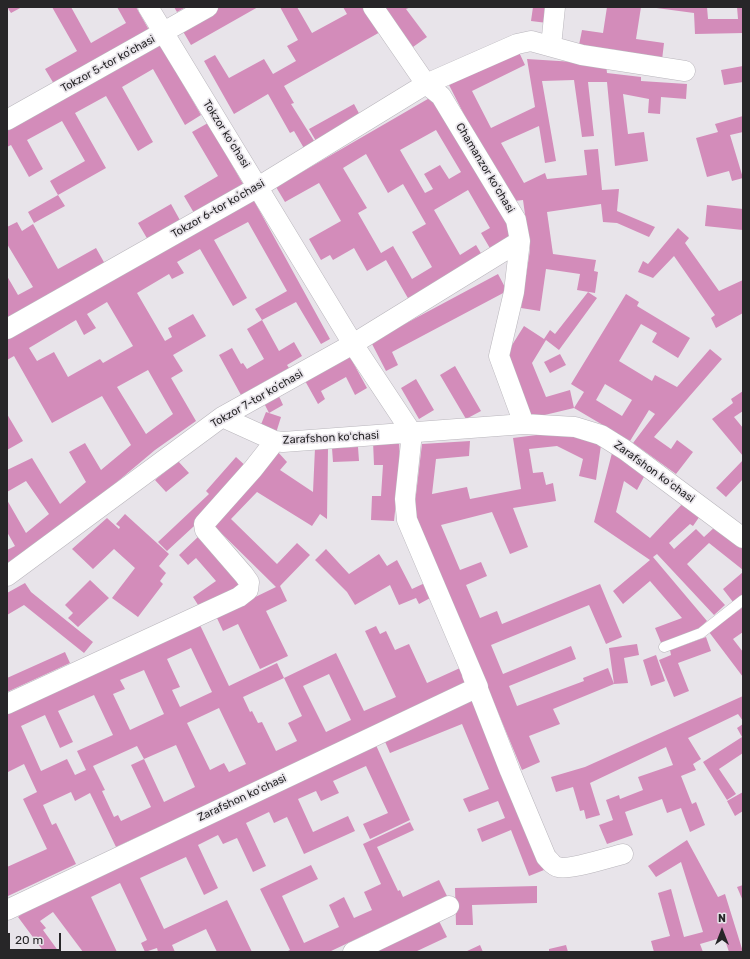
<!DOCTYPE html>
<meta charset="utf-8">
<style>
body{margin:0}
#map{position:relative;width:750px;height:959px;overflow:hidden;background:#e8e4ea;font-family:Rubik,sans-serif}
canvas{display:block}
.frame{position:absolute;inset:0;border:8px solid #272628;pointer-events:none}
.north{position:absolute;left:702px;top:911px;width:40px;height:40px;-webkit-text-stroke:3px #e8e4ea;paint-order:stroke;rotate:0deg;font-size:11px;font-weight:700;line-height:16px;text-align:center;color:#272628}
.north::after{content:'';display:block;margin:auto;width:14px;height:18px;background:#272628;clip-path:polygon(50% 0,100% 100%,50% 72%,0 100%)}
.scale{position:absolute;left:8px;top:933px;width:53px;height:18px;box-sizing:border-box;border:2px solid #272628;border-top:0;padding-left:5px;font-size:12px;line-height:14px;white-space:nowrap;color:#272628;-webkit-text-stroke:3px #e8e4ea;paint-order:stroke}
</style>
<div id="map">
<canvas width="750" height="959"></canvas>
<div class="frame"></div>
<div class="north">N</div>
<div class="scale">20 m</div>
</div>
<script>
const g = document.querySelector('canvas').getContext('2d');
g.lineJoin = 'round';
function paint(path, color) { g.fillStyle = color; g.fill(path, 'evenodd'); }
function stroke(path, color, width, dash) { g.strokeStyle = color; g.lineWidth = width; g.lineCap = dash ? 'butt' : 'round'; g.setLineDash(dash || []); g.stroke(path); }
function label(font, color, halo, rows, align = 'center') {
  g.font = font + ' Rubik,sans-serif'; g.lineWidth = 3.5; g.setLineDash([]); g.textBaseline = 'middle'; g.strokeStyle = halo; g.fillStyle = color; for (const [text, x, y, turn = 0] of rows) {
    g.save(); g.translate(x, y); g.rotate((+turn || 0) * Math.PI / 180); g.textAlign = isNaN(turn) ? turn : align; if (halo) g.strokeText(text, 0, 0); g.fillText(text, 0, 0); g.restore();
  }
}
paint(new Path2D(`
 M7,7H22L11,13Z
 M52,7H71L91,43L126,23L117,7H136L149,30L54,84L45,69L77,51Z
 M174,7H186L177,12Z
 M218,7H258L191,45L181,28Z
 M280,7H297L312,33L347,14L343,7H367L382,31L284,86L294,103L291,104L316,144L305,150L294,131L290,133L268,94L234,114L204,61L215,55L229,78L264,59L273,74L296,61L287,46L298,40Z
 M384,7H411L406,9L427,37L413,47Z
 M533,7H549L547,23L531,21Z
 M607,7H641L636,39L664,43L662,60L615,53L616,50L579,45L582,30L603,33Z
 M649,7H707L708,19H738L737,7H743V33L695,34L694,13Z
 M159,42L201,115L185,125L153,69L122,87L153,142L138,151L106,96L75,113L106,168L58,195L65,206L34,223L28,212L58,195L50,181L85,161L62,121L27,140L43,169L29,177L11,145L7,147V128Z
 M518,50L525,65L472,91L491,128L535,107L527,59L606,64L607,73L641,77V81L687,84L686,99L661,97L660,114L648,113L649,99L623,94L628,134L644,132L648,161L615,166L607,82H588L594,136L582,137L574,80L542,81L556,161L545,163L539,126L501,143L524,183L545,173L547,179L587,175L584,150L598,149L602,190L619,189L617,211L655,227L649,237L617,223L603,222L601,204L547,212L553,254L596,260L594,271L598,272L595,293L577,290L580,274L546,269L540,311L521,308L530,250L523,200L514,201L475,136L449,85Z
 M743,66V82L724,85L721,70Z
 M433,96L515,237L491,250L481,233L490,228L468,190L434,210L460,255L476,245L482,255L409,300L386,260L367,271L354,248L333,260L330,255L321,260L309,239L341,221L319,183L285,202L276,187ZM436,130L461,172L449,179L440,165L424,174L433,189L425,193L400,150ZM366,154L388,193L403,184L426,224L412,232L432,267L412,279L393,246L381,253L358,213L367,208L343,168Z
 M354,104L361,117L316,141L309,129Z
 M743,116V132L730,135L743,178L732,181L729,171L707,177L696,138L718,132L715,124Z
 M208,123L243,184L194,213L184,196L218,176L192,132Z
 M252,197L330,339L321,344L296,302L262,320L255,309L287,291L248,222L214,240L247,298L233,306L200,249L177,262L184,273L172,279L169,274L137,293L165,341L172,337L168,328L193,314L206,336L173,355L183,371L171,378L196,421L155,450L23,561L7,569V550L15,546L7,532V500L26,533L49,514L26,481L7,492V470L32,458L60,504L86,482L69,452L85,443L101,470L131,445L102,396L52,423L14,356L7,360V337ZM107,302L133,346L103,363L100,359L68,377L54,352L37,361L29,348L76,320L84,335L96,328L87,314ZM148,370L173,414L146,434L117,387Z
 M171,204L181,222L148,240L138,223Z
 M707,205L743,209V230L705,226Z
 M17,222L22,231L33,224L58,269L96,248L105,264L7,321V276L18,295L33,287L7,244V227Z
 M678,228L689,238L685,243L719,291L743,280V313L716,328L711,318L715,315L674,256L653,278L638,272L643,261L648,264Z
 M498,274L507,291L392,352L398,365L386,371L371,342Z
 M588,292L597,298L559,350L546,340L532,363L546,397L570,390L574,408L584,392L571,384L626,294L639,302L637,306L690,338L678,358L652,342L657,333L641,324L619,361L652,381L655,375L677,387L710,349L722,359L654,437L671,449L677,440L693,452L676,474L633,443L655,414L649,410L630,441L574,408L532,418L507,353L524,326L544,339L550,330L555,334ZM605,384L632,400L622,416L596,400Z
 M262,320L279,351L294,342L302,356L287,365L289,368L241,395L219,355L232,348L241,364L243,363L247,369L264,359L247,329Z
 M560,354L566,365L550,373L544,362Z
 M349,355L367,388L355,395L346,377L321,391L325,399L318,404L304,379Z
 M455,366L481,411L466,419L440,375Z
 M416,379L434,410L419,419L401,388Z
 M743,391V411L734,417L743,428V456L712,419L733,403L731,399Z
 M278,394L283,405L269,413L263,401Z
 M266,412L281,417L276,433L260,427Z
 M7,414L23,441L7,450Z
 M560,432L601,445L596,480L579,476L583,459L557,446L529,449L533,473L543,472L546,485L553,483L556,501L513,508L528,547L510,554L492,512L441,525L460,570L481,562L487,576L466,585L480,618L497,611L502,624L600,584L622,637L606,644L589,605L491,645L503,674L571,646L576,659L509,686L517,706L584,681L583,678L608,668L614,684L553,709L560,724L529,736L540,762L522,770L414,511L422,444L470,441L469,456L436,459L432,494L467,487L470,499L521,489L513,438Z
 M399,440L400,464L394,521L371,520L372,496H381L383,465H374L373,441Z
 M358,447L359,461L333,462L332,448Z
 M315,448L328,449L327,519L320,514L312,526L257,492L231,519L277,564L297,543L310,555L280,586L287,601L266,611L288,656L260,669L238,624L223,631L216,616L276,587L208,520L277,451L287,462L280,470L313,492Z
 M612,453L645,475L637,490L624,481L616,512L650,538L685,501L702,513L693,526L690,524L669,543L674,549L696,529L704,537L717,525L743,546V570L709,543L687,564L725,605L714,615L657,554L653,557L707,621L694,633L662,645L655,628L682,618L650,581L623,604L613,591L650,560L594,522Z
 M236,457L249,469L219,503L167,551L158,542L209,494L206,491Z
 M743,460V479L726,497L716,488Z
 M178,461L189,473L166,492L155,480Z
 M125,514L169,554L159,566L166,573L160,581L163,584L138,617L112,598L135,568L114,549L93,569L72,549L107,518L119,529L120,527L116,524Z
 M199,536L242,583L231,592L200,608L193,597L216,581L196,558L188,565L179,555Z
 M326,549L349,574L379,554L387,566L397,560L412,589L427,582L434,596L419,604L416,598L399,605L390,585L355,605L347,592L315,560Z
 M743,572V594L733,602L723,589Z
 M90,580L109,598L78,627L68,618L73,613L65,605Z
 M25,583L31,592L93,642L84,653L24,605L7,615V593Z
 M743,607V632L733,639L743,652V677L709,632Z
 M199,623L229,686L277,663L284,678L243,697L250,712L252,711L258,723L262,722L276,751L297,741L288,723L302,716L284,678L336,653L364,711L396,697L365,631L376,626L380,634L386,631L395,650L409,644L427,683L460,668L467,684L116,847L90,793L75,801L71,792L43,805L52,825L56,823L76,864L8,896L7,867L47,849L23,799L37,792L24,764L8,772L7,770V712ZM191,648L212,692L180,707L172,690L180,687L167,659ZM144,670L164,714L130,730L113,694L125,689L120,680ZM329,674L351,720L326,732L303,686ZM94,695L113,735L77,751L86,770L75,775L67,759L41,771L21,726L45,715L60,748L73,742L58,711ZM219,708L246,764L229,772L224,763L210,770L187,723ZM176,745L195,787L164,802L144,759L131,765L151,807L121,821L118,815L114,817L102,791L105,790L93,766L137,746L144,759Z
 M706,637L711,651L678,663L689,691L674,697L659,660L671,655L670,650Z
 M637,644L639,655L624,658L628,683L614,684L609,648Z
 M65,652L70,663L7,692V678Z
 M656,655L665,681L651,686L643,660Z
 M743,696V721L738,714L688,738L701,759L693,764L696,770L681,776L692,804L696,802L705,825L690,832L681,808L667,813L662,799L625,812L633,835L607,844L599,825L613,820L606,800L619,795L620,799L643,790L638,777L673,765L666,747L590,783L600,815L586,819L584,810L580,811L573,787L556,792L551,777L585,767Z
 M474,700L544,870L529,876L511,830L482,842L477,829L505,818L498,801L469,812L463,799L489,789L462,724L390,753L383,737Z
 M743,724V753L719,769L736,794L727,800L703,762L742,737L737,728Z
 M375,743L410,820L370,839L363,824L388,813L366,766L333,781L339,793L321,801L316,791L298,799L313,832L348,816L355,831L304,854L287,817L274,823L269,812L246,823L266,866L253,872L237,838L223,844L218,835L198,845L218,888L204,895L186,857L140,878L164,929L227,900L252,952H217L206,929L172,945L175,952H158L157,948L145,952L141,943L147,940L120,883L91,897L117,952H83L53,912L40,921L46,928L43,930L59,952H44L18,917L55,889Z
 M743,792V811L735,816L727,801Z
 M410,822L414,830L377,847L398,891L400,890L403,897L439,880L447,896L329,952H286L290,950L260,889L311,865L318,879L282,896L304,943L339,927L329,905L344,897L354,918L372,910L364,892L381,884L363,844Z
 M687,840L718,897L725,894L743,952H729L724,937L700,944L703,952H654L651,941L670,936L658,893L671,889L684,937L703,932L681,862L656,877L648,866Z
 M743,885V901L737,887Z
 M537,886V903L472,905L473,925H456L455,888Z
 M437,917L447,937L415,952H363Z
 M480,945L483,952H465Z
 M566,945L568,952H549V949Z`), '#d38cba');
const lane = new Path2D(`
 M664,647L701,633L743,600`);
const street = new Path2D(`
 M373,7L426,84L441,96L516,220L520,241L514,292L499,356L524,424
 M551,46L555,7
 M7,120L208,7
 M7,329L258,187L426,84L517,44L531,41L582,55L685,71
 M222,417L275,441L283,442L524,424L575,427L601,435L625,450L743,538
 M7,576L222,417L353,344L520,241
 M472,674L510,771L546,857C550,861 553,866 558,867C568,871 610,857 623,854
 M7,704L239,597L248,590L249,582L244,575L205,530L204,524L253,469L275,441L264,436
 M7,910L478,687L407,520L405,499L412,433L353,344L148,7
 M353,952L449,906`);
stroke(lane, '#b9b6bc', 11);
stroke(street, '#b9b6bc', 21);
stroke(lane, '#fff', 10);
stroke(street, '#fff', 20);
label('11px', '#272628', '#e8e4ea', [
 ["Tokzor 5-tor koʼchasi",108,64,-29],
 ["Tokzor koʻchasi",226,134,58],
 ["Chamanzor koʻchasi",485,168,59],
 ["Tokzor 6-tor koʼchasi",218,209,-30],
 ["Tokzor 7-tor koʼchasi",257,399,-30],
 ["Zarafshon koʻchasi",331,438,-3],
 ["Zarafshon koʻchasi",654,472,36],
 ["Zarafshon koʻchasi",242,798,-25]
]);
</script>
